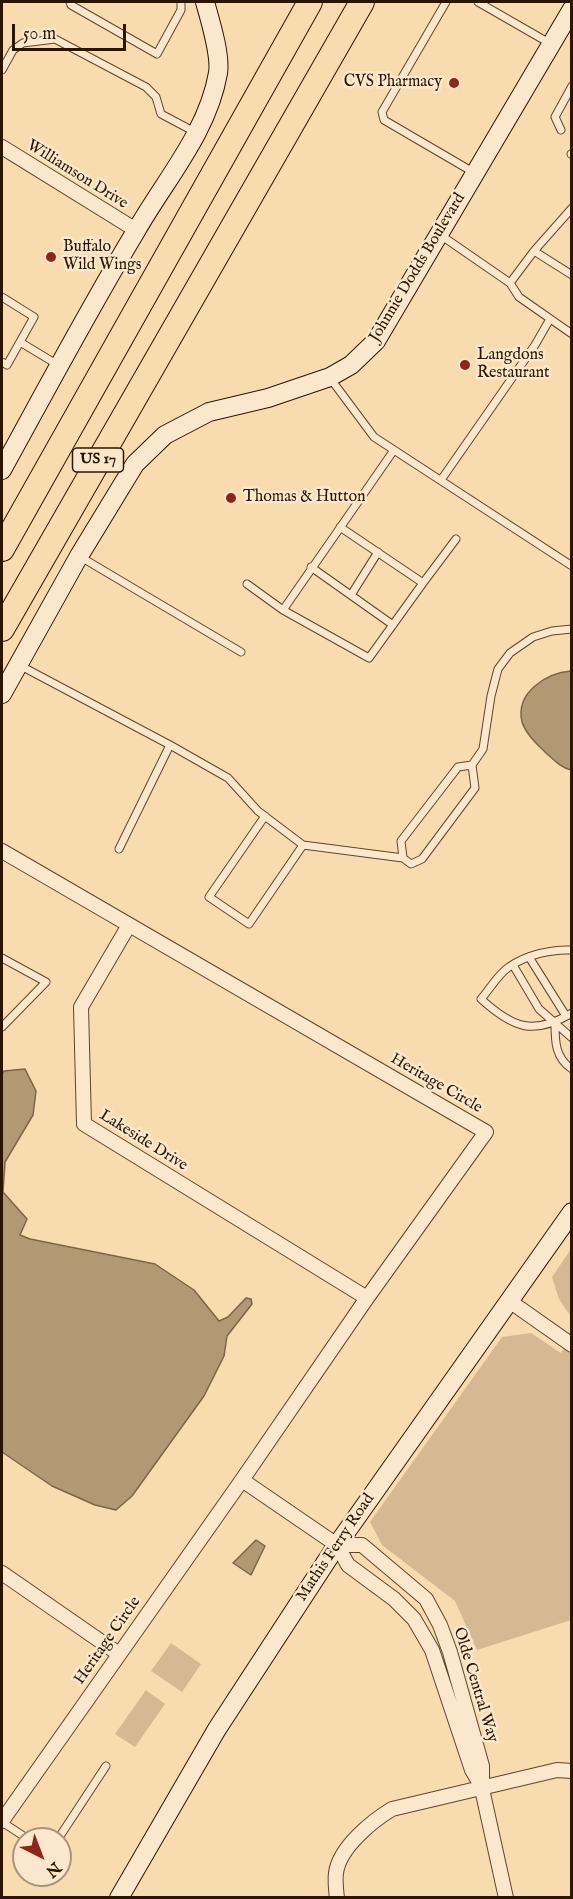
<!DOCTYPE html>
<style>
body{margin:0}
#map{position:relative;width:573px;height:1899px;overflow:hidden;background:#f9dbb0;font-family:"IM FELL English",serif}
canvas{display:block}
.frame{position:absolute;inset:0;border:3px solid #2b1501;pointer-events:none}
.north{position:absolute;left:12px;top:1827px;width:60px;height:60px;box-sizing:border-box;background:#fbe8cc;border:2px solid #a8947b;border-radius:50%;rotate:138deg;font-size:16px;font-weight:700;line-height:24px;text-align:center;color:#2b1501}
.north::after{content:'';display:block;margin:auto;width:21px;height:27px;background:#8f2418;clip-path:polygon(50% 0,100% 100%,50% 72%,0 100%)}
.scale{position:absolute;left:12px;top:24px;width:114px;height:27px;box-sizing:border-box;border:3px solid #2b1501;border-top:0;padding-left:8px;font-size:18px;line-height:21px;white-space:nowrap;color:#2b1501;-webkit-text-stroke:4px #fbe8cc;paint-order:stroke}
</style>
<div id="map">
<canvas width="573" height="1899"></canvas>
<div class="frame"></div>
<div class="north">N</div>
<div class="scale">50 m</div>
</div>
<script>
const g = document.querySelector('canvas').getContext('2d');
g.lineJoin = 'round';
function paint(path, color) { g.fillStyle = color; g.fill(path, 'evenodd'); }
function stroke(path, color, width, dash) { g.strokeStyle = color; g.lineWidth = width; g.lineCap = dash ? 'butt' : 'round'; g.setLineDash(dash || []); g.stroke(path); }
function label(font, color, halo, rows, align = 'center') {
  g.font = font + ' "IM FELL English",serif'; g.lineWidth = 5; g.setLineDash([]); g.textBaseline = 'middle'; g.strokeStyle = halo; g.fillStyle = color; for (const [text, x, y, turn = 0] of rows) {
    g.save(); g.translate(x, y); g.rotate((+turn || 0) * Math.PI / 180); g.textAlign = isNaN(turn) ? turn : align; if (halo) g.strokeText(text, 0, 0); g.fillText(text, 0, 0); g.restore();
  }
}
paint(new Path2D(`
 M571,1249V1317L559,1299L552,1277Z
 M531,1333L561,1353L571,1337V1620L477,1650L455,1601L382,1545L370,1522L502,1337Z
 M171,1643L201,1664L182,1692L151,1671Z
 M146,1690L165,1704L135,1747L115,1734Z`), '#d6b992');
const water = new Path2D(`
 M571,671H572L571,770C561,768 553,759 545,752C536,743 526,734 522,722C515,692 547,673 571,671Z
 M25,1069L36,1091L33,1115L5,1162L3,1192L27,1219L20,1235L30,1239L155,1264L194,1290L219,1321L228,1317L246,1298L251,1299L252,1304L227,1336L224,1356L204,1396L132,1496L116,1510L95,1505L52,1486L2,1452V1074L4,1071Z
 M256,1540L265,1546L251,1575L233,1563Z`);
paint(water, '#b39874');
stroke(water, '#7d6446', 1.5);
const lane = new Path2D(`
 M70,2L71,5L157,54L181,10V2
 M446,2L382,112L384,120L473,172
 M478,2L551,44
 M2,70L13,50L23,43L55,39L146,87L156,97L161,114L195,132
 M561,130L555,117L572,86
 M571,154H572
 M439,234L510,283L534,251L572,208
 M534,251L572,275
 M510,283L519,297L572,334
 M2,297L34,317L7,365L2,362
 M20,342L58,365
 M330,378L374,437L572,566
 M441,480L535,345L550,319
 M340,527L423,583L456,539
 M79,556L241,652
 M311,567L393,625
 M247,584L283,610L394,450
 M351,595L378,552
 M283,610L369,658L423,583
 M21,666L170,745L119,849
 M170,745L228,778L258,811L303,845L249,924L209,897L265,816
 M472,765L458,767L401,841L403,858L411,864L422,859L475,788L472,765L483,749L491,696L498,669L510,653L533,637L552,631L572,629
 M303,845L403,858
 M572,950C551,949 526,955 509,967C498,974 490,989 481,999C513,1028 533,1036 572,1013
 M529,957L566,1016
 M2,958L46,982L2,1027
 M513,965L539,1009L555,1023
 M572,1038L555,1023C555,1041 555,1058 572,1069
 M2,1822L28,1839
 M58,1839L106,1766`);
const street = new Path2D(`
 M2,147L136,230
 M2,851L486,1132L367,1298L242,1480L2,1821
 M129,925L81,1007L84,1124L367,1298
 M508,1300L572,1345
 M242,1480L337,1545L348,1565L394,1599L414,1619L432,1650L472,1770L482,1787
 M337,1545H362L426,1599L440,1625L450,1652L482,1766V1789L506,1898
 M2,1573L119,1654
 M337,1898C336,1890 335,1881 336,1873C339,1848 372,1821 392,1809L557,1770L572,1771`);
const secondary = new Path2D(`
 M2,470C46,390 89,309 136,231C165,180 208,132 218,73C221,55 210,20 205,2
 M2,694L79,556L135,464L165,435L209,412L268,398L330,377L351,365L376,341L572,9
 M119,1898L217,1729L337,1545L572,1212`);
const highway = new Path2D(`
 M2,549L310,2
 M2,629L362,2`);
stroke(lane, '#5e462d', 9);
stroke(street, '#5e462d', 16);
stroke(secondary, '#2b1501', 20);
stroke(highway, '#2b1501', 26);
stroke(lane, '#fbe8cc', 7);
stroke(street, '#fbe8cc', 14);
stroke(secondary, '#fbe8cc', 18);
stroke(highway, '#f9dbb0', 24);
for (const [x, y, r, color] of [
 [454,83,6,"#8f2418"],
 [51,257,6,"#8f2418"],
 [465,365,6,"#8f2418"],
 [231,498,6,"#8f2418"]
]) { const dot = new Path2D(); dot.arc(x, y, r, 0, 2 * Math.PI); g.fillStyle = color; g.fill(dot); stroke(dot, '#fbe8cc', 2); }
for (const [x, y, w] of [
 [98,460,51]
]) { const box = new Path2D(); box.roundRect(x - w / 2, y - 12, w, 24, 4.5); g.fillStyle = '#fbe8cc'; g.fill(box); stroke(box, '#2b1501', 1.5); }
label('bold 15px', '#2b1501', null, [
 ["US 17",98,460]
]);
label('16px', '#2b1501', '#fbe8cc', [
 ["CVS Pharmacy",442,83,"right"],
 ["Buffalo",63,248],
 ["Wild Wings",63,266],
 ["Langdons",477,356],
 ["Restaurant",477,374],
 ["Thomas & Hutton",243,498]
], 'left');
label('16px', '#2b1501', '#fbe8cc', [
 ["Williamson Drive",77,175,32],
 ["Johnnie Dodds Boulevard",418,268,-59],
 ["Heritage Circle",436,1084,30],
 ["Lakeside Drive",143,1141,32],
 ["Mathis Ferry Road",336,1548,-56],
 ["Heritage Circle",108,1641,-55],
 ["Olde Central Way",475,1685,73]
]);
</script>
